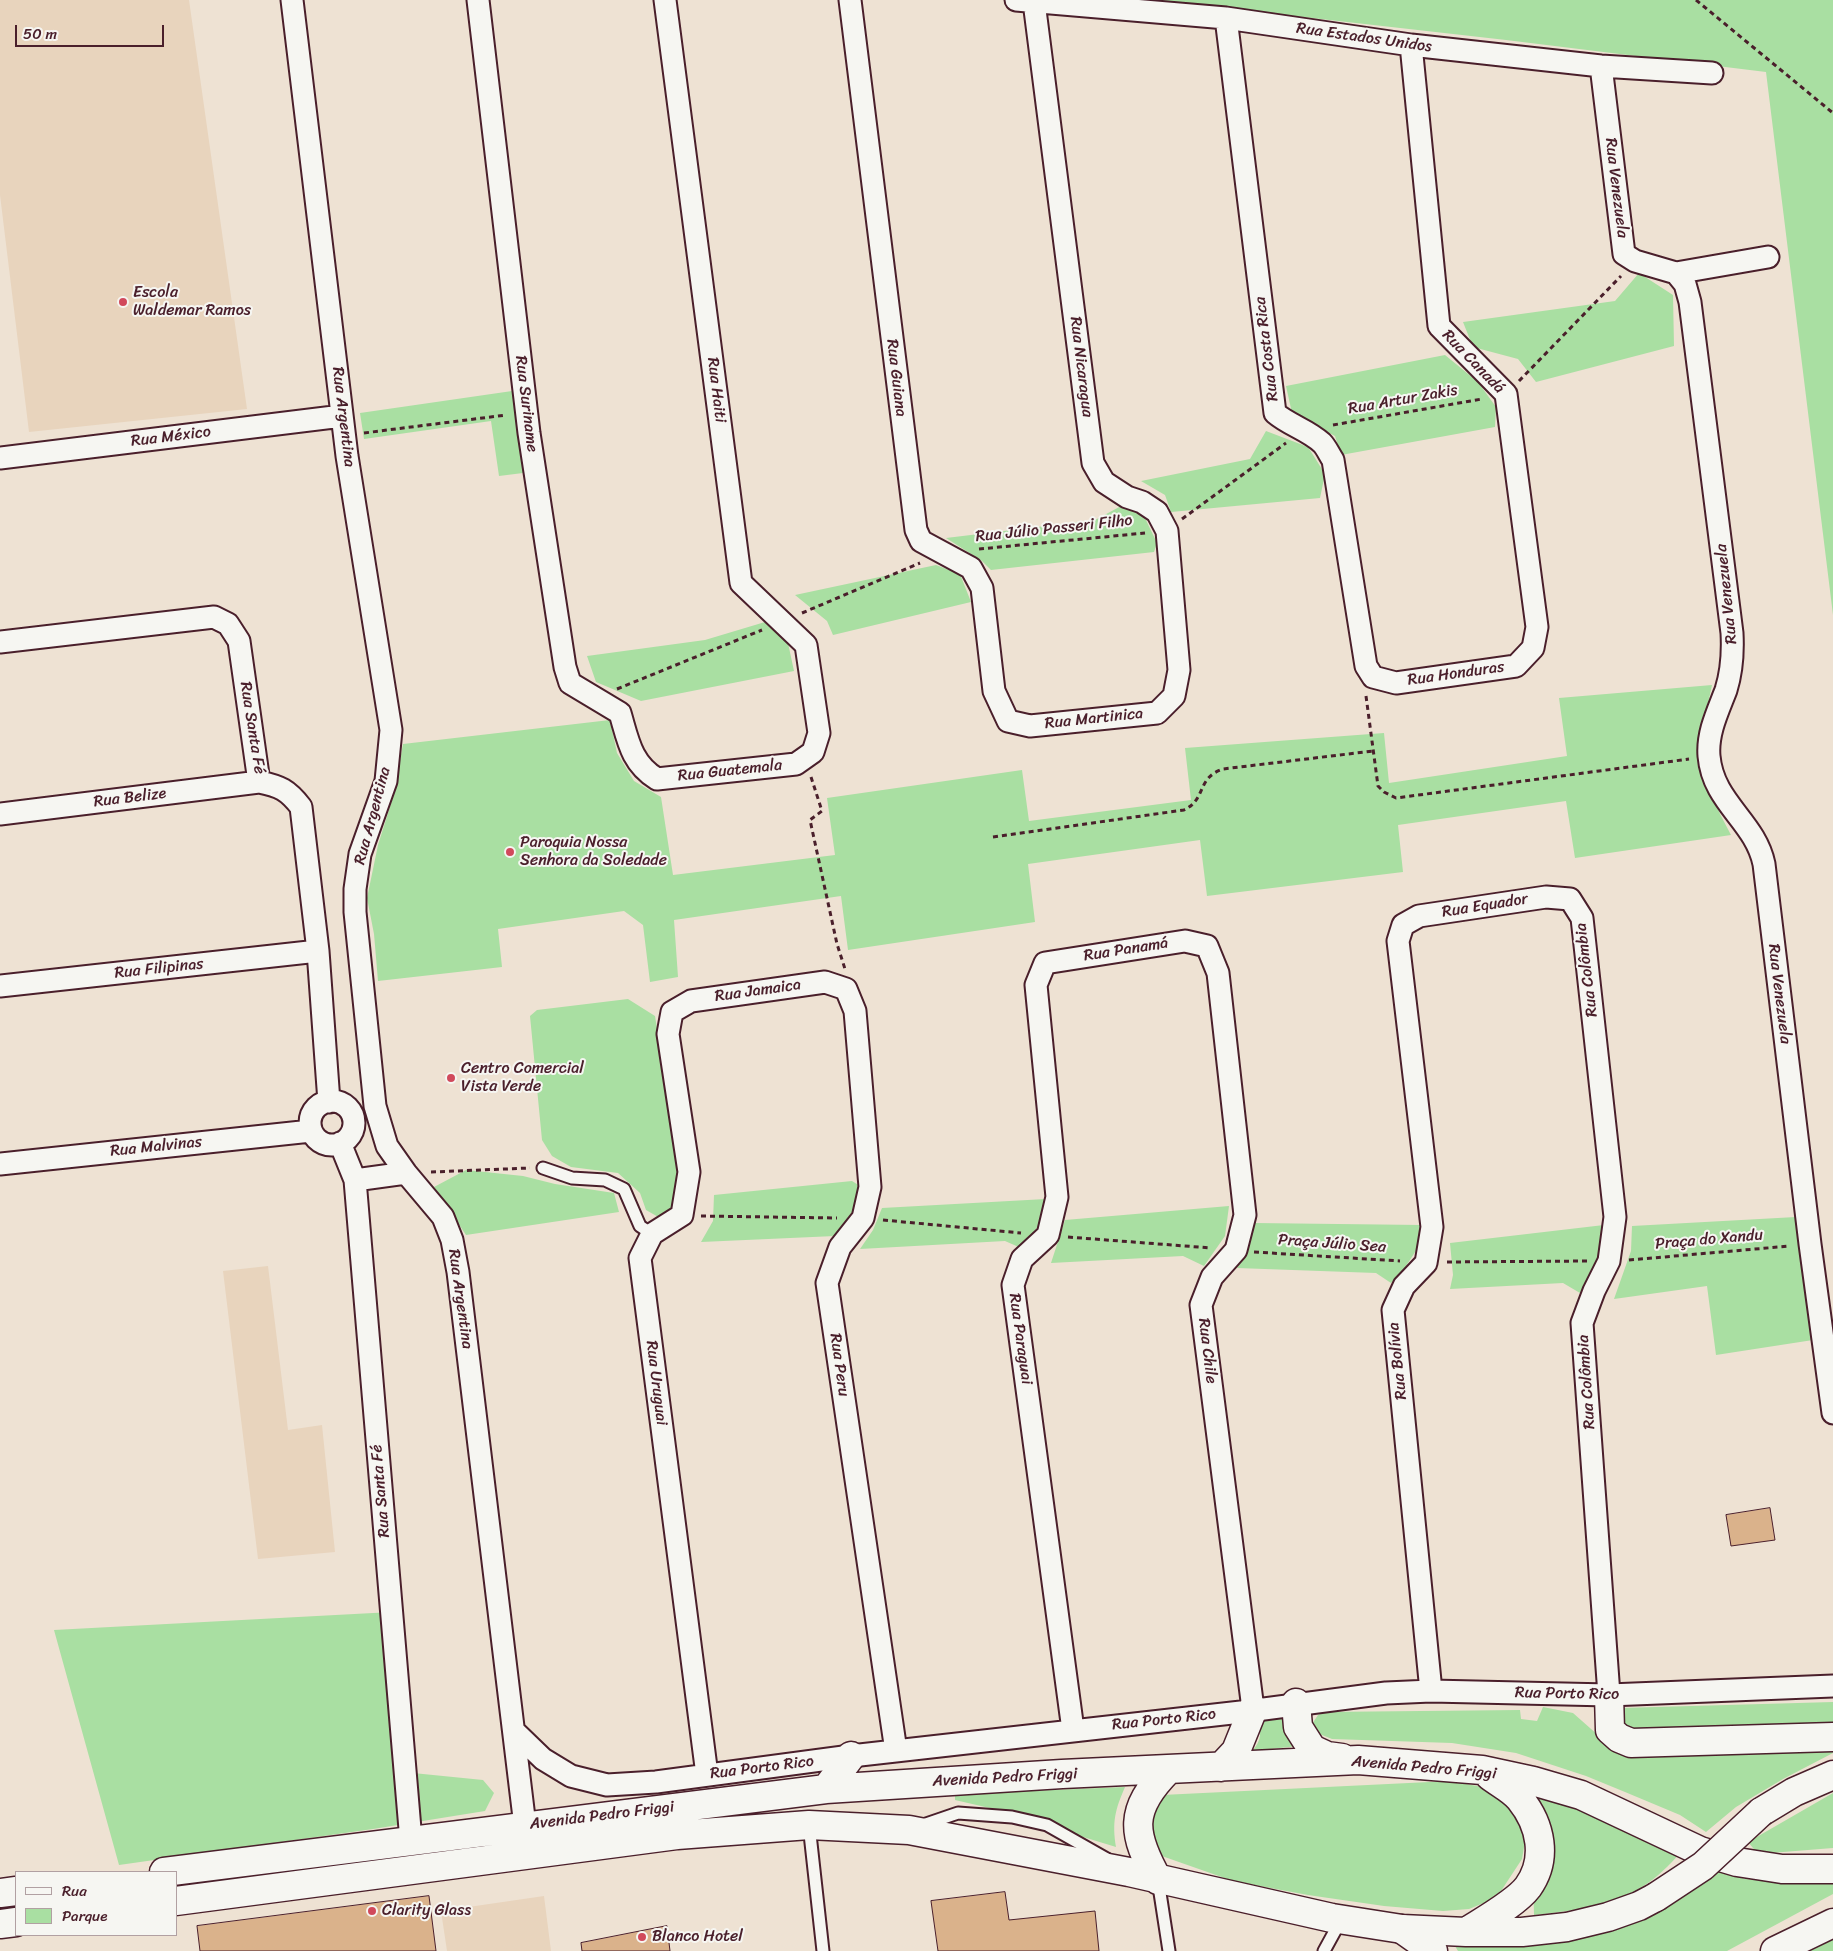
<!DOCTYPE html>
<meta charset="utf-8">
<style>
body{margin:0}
#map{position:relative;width:1833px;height:1951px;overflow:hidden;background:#eee2d3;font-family:Sriracha,sans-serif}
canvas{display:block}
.legend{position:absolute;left:15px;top:1871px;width:162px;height:65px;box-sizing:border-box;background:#f6f6f2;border:1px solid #b1a0a2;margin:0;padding:6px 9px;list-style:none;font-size:15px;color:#4a1f2b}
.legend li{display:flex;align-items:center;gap:10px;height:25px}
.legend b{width:25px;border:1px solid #b1a0a2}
.scale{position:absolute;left:15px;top:25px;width:149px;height:22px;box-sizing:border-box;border:2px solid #4a1f2b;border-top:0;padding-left:6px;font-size:15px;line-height:18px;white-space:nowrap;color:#4a1f2b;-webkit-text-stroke:4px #f6f6f2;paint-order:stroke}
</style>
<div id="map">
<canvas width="1833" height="1951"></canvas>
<ul class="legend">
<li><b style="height:6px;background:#f6f6f2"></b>Rua</li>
<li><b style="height:14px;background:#a9dfa2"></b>Parque</li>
</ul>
<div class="scale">50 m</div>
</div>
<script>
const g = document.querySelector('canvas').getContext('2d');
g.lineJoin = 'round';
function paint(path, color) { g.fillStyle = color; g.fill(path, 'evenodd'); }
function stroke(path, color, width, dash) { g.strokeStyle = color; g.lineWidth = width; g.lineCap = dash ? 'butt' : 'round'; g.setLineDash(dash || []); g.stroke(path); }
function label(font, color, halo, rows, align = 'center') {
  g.font = font + ' Sriracha,sans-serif'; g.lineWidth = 4; g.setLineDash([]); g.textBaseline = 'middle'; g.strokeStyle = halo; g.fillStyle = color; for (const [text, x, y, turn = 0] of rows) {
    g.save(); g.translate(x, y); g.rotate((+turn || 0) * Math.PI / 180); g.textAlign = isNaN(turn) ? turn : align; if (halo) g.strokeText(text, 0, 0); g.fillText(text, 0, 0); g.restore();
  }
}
paint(new Path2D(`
 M0,0H189L247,409L29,432L0,195Z
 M268,1266L288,1430L322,1425L335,1552L258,1559L223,1271Z
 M544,1896L551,1951H447L441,1911Z`), '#e8d4bd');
paint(new Path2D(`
 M1153,0H1833V615L1766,72L1506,40Z
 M1639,273L1673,295L1674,346L1536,382L1518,359L1473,347L1463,322L1615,301Z
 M1445,355L1478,382L1496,407L1495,427L1341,455L1335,436L1292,413L1286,386Z
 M519,390L531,472L499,476L491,421L364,439L360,413Z
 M1266,431L1308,447L1325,474L1320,498L1171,512L1165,495L1141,481L1250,459Z
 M1123,505L1145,518L1157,543L1154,552L991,570L982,561L946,538L1095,520Z
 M936,565L960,574L971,602L833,635L827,621L795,595Z
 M765,622L788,643L794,671L641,701L596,682L587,656L705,640Z
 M1712,685L1705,718L1712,794L1720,814L1731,835L1575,858L1566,801L1398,825L1403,872L1207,896L1200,840L1028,864L1035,922L848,950L841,896L674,920L678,977L650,982L643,925L624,911L498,929L502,967L378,981L374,934L367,898L378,845L393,797L403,744L610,720L617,753L634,781L661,797L673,875L835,855L827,798L1022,770L1029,821L1191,800L1185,748L1384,733L1389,783L1567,756L1559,698Z
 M628,999L655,1016L682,1181L677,1207L660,1218L646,1210L640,1193L618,1173L571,1167L552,1156L542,1140L530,1016L537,1010Z
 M466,1170L523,1176L555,1184L614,1193L619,1212L466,1235L434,1187Z
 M852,1181L860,1186L859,1202L835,1236L701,1242L713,1221L714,1195Z
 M1046,1199L1042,1221L1021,1248L1005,1241L860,1249L873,1230L882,1208Z
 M1229,1206L1225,1236L1204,1266L1183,1256L1051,1263L1065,1220Z
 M1796,1217L1813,1340L1716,1355L1707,1286L1614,1299L1631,1251L1632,1226Z
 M1254,1223L1422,1225L1421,1243L1404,1269L1391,1283L1376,1273L1237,1268L1251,1238Z
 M1604,1225C1602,1252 1595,1270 1580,1293L1563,1283L1450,1289L1453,1275L1450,1243Z
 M392,1612L393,1771L483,1780L494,1793L485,1811L373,1829L119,1865L54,1630Z
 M1833,1702V1729L1640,1735C1625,1727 1623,1726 1621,1708Z
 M1543,1707L1573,1713L1599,1736L1833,1745V1753L1783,1779L1736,1807L1706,1832L1680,1815L1625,1792L1586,1776L1516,1753L1452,1743L1332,1739L1317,1733L1312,1724L1318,1715L1323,1712L1520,1710L1521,1719L1537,1721Z
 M1282,1715C1283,1728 1289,1736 1298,1746L1252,1751C1262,1740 1262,1732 1256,1719Z
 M1450,1781L1488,1788L1516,1810L1525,1841L1522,1859L1501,1891L1486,1902L1469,1909L1443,1911L1384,1906L1308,1895L1233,1881L1159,1855L1151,1844V1805L1162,1795Z
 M1533,1785L1685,1848C1673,1861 1662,1873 1648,1883C1616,1906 1572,1911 1534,1915L1531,1793Z
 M1125,1787C1115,1810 1112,1822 1116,1847L1080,1836L1050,1822L955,1800V1794Z
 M1833,1793V1848L1758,1854L1748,1842Z
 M1717,1869L1745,1879L1775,1881L1833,1878V1894L1727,1951H1458L1455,1946H1502L1556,1942L1624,1924L1699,1886Z
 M1833,1939V1951H1810Z`), '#a9dfa2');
const building = new Path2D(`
 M1770,1508L1775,1540L1731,1546L1726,1515Z
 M1005,1892L1009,1920L1095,1911L1099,1951H938L931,1901Z
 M429,1896L436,1951H200L197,1926Z
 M667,1926L670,1951H582L581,1943Z`);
paint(building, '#dab28b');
stroke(building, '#4a1f2b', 1);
const service = new Path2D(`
 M543,1168L572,1178L605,1180L624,1189L640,1226L652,1234
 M809,1825L823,1951
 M920,1826L958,1813L1012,1817L1047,1825L1107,1859
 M1158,1880L1169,1951
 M1324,1951L1341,1920`);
const minor = new Path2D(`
 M292,0L347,456L391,730L386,781L360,854L355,889V912L375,1106L387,1146L406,1173L443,1217L452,1240L458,1272L525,1826
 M478,0L529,433L565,667L570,683L620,713C628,740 631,763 657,779L796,764L813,752L819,733L806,645L741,583L665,0
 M850,0L916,530L921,541L971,568L982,588L994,691L1008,721L1030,726L1157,713L1174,696L1179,670L1167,531L1157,512L1142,502L1127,497L1104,482L1093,463L1034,2
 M1016,0L1226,18L1411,45L1601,66L1712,73
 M1226,18L1275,413C1289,425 1308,430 1322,443C1326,447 1329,454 1333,460L1366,666L1373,677L1396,683L1516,666L1533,648L1537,627L1506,394L1439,326L1411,45
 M1601,66L1624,254L1635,261L1676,273L1685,284L1690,302L1732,633C1733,652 1732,671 1726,690C1718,711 1707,733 1709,756C1713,803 1755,821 1764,864L1810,1244L1833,1413
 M1676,273L1768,257
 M0,458L342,416
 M0,642L214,617L228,624L239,641L259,782
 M0,814L259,782C280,786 288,790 301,807L318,951L329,1102
 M0,986L318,951
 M310 1123a22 22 0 1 1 44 0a22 22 0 1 1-44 0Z
 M340,1143L355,1180L411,1841
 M0,1164L311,1131
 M355,1180L406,1173
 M1431,1691L1393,1310L1404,1286L1426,1263L1432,1227L1398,941L1403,925L1419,916L1546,897L1570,899L1582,918L1615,1217L1609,1261L1594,1291L1582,1323L1609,1695
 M1073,1730L1013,1285L1022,1259L1048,1235L1057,1197L1036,985L1045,963L1185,941L1207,946L1218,973L1245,1215L1236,1250L1212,1277L1201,1305L1253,1709
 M514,1731L543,1759L571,1776L607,1785L656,1782L851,1756L1241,1712L1386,1693L1431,1691L1609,1695L1833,1686
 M707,1775L640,1258L652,1234L682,1215L689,1172L668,1034L672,1012L691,1001L825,982L846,989L855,1011L870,1187L863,1218L840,1247L827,1283L896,1751`);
const primary = new Path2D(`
 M1609,1695L1610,1730L1619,1738L1631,1743L1833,1737
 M1296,1703L1298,1727L1312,1749L1327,1756L1342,1758
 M1221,1767L1236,1751L1253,1709
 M826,1789L851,1756
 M1761,1812L1794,1792L1833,1775
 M164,1872L826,1789L1062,1774L1358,1760L1482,1770L1533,1781L1581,1795L1700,1851L1737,1862L1782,1869H1833
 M1158,1880C1132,1834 1128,1810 1168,1770
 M0,1893L16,1891
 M176,1901L677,1835L809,1825L909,1830L1129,1872L1332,1918L1402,1929L1466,1932H1522L1567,1927L1608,1917L1639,1906L1656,1897
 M0,1924L16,1922
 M1466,1932C1483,1921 1516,1903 1528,1887C1548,1859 1541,1825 1520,1799C1513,1790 1499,1783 1490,1776`);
const motorway = new Path2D(`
 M1402,1929L1433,1951
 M1775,1951L1833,1923`);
stroke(service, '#4a1f2b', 15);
stroke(minor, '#4a1f2b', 25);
stroke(primary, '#4a1f2b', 31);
stroke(motorway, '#4a1f2b', 31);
stroke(new Path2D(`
 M1696,0L1833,113
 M1519,381L1621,276
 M1333,425L1482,399
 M364,433L506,415
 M1182,519L1286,443
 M979,549L1145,533
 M802,613L920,563
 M617,689L762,630
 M1366,696L1378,786L1384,792L1396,798L1689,759
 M811,777L822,811L810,820L837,944L845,969
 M993,837L1184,810C1207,799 1196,778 1223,769L1373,751
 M431,1172L530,1168
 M701,1216L837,1218
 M883,1220L1021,1233
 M1068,1237L1211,1248
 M1254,1252L1400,1261
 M1629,1260L1790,1246
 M1447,1262L1588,1261`), '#4a1f2b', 3, [5, 4]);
stroke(service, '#f6f6f2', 11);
stroke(minor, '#f6f6f2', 21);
stroke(primary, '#f6f6f2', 28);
stroke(motorway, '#f6f6f2', 28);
const primaryBridge = new Path2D(`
 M1656,1897L1703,1866L1761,1812`);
stroke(primaryBridge, '#4a1f2b', 31, []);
stroke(primaryBridge, '#f6f6f2', 28);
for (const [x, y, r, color] of [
 [123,302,5,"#d1495b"],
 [510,852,5,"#d1495b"],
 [451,1078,5,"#d1495b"],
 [372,1911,5,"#d1495b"],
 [642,1937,5,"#d1495b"]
]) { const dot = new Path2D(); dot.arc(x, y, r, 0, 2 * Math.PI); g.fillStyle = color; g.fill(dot); stroke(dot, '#f6f6f2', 2); }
label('16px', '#4a1f2b', '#f6f6f2', [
 ["Rua Estados Unidos",1364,38,8],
 ["Rua Venezuela",1616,188,83],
 ["Rua Costa Rica",1267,349,-97],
 ["Rua Canadá",1473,362,46],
 ["Rua Nicaragua",1081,367,83],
 ["Rua Guiana",896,378,83],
 ["Rua Haiti",716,390,83],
 ["Rua Artur Zakis",1403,400,-10],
 ["Rua Suriname",526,404,83],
 ["Rua Argentina",343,417,83],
 ["Rua México",171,437,-7],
 ["Rua Júlio Passeri Filho",1054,529,-6],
 ["Rua Venezuela",1727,594,-96],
 ["Rua Honduras",1456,674,-8],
 ["Rua Martinica",1094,719,-6],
 ["Rua Santa Fé",252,728,81],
 ["Rua Guatemala",730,771,-6],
 ["Rua Belize",130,798,-7],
 ["Rua Argentina",373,816,-75],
 ["Rua Equador",1485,906,-9],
 ["Rua Panamá",1126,950,-9],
 ["Rua Filipinas",159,969,-6],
 ["Rua Colômbia",1587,970,-97],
 ["Rua Jamaica",758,991,-8],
 ["Rua Venezuela",1779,994,83],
 ["Rua Malvinas",156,1147,-6],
 ["Praça do Xandu",1709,1240,-5],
 ["Praça Júlio Sea",1332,1244,4],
 ["Rua Argentina",460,1299,82],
 ["Rua Paraguai",1020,1339,82],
 ["Rua Chile",1207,1351,83],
 ["Rua Bolívia",1398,1361,-96],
 ["Rua Peru",839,1365,82],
 ["Rua Colômbia",1587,1382,-94],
 ["Rua Uruguai",656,1383,83],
 ["Rua Santa Fé",381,1491,-95],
 ["Rua Porto Rico",1567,1694,1],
 ["Rua Porto Rico",1164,1720,-6],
 ["Rua Porto Rico",762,1768,-7],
 ["Avenida Pedro Friggi",1424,1768,5],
 ["Avenida Pedro Friggi",1005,1778,-3],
 ["Avenida Pedro Friggi",602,1816,-7]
]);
label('16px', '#4a1f2b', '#f6f6f2', [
 ["Escola",133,293],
 ["Waldemar Ramos",133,311],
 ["Paroquia Nossa",520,843],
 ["Senhora da Soledade",520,861],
 ["Centro Comercial",461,1069],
 ["Vista Verde",461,1087],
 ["Clarity Glass",382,1911],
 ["Blanco Hotel",652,1937]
], 'left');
</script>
